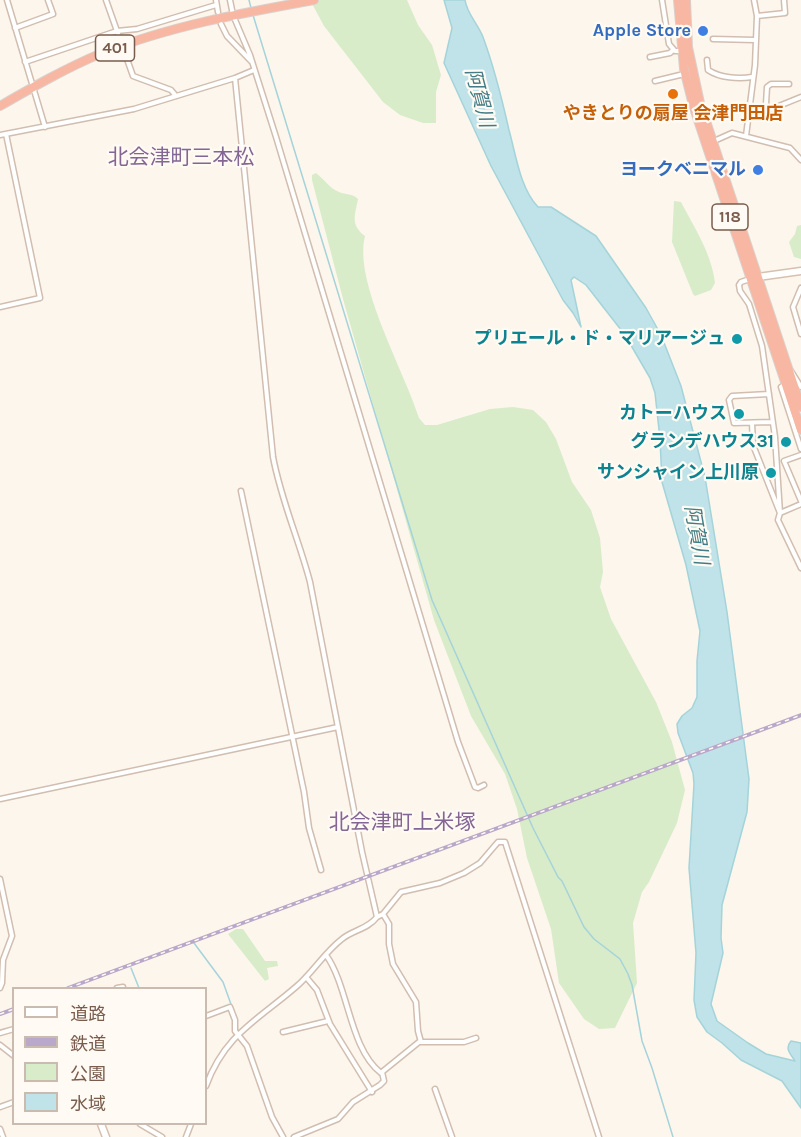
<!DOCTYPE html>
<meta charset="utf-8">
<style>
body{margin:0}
#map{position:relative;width:801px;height:1137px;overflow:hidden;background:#fdf6ec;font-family:Karla,"Noto Sans JP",sans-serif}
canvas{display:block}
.legend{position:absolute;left:12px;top:987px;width:195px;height:138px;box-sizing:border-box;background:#fffaf3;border:2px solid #cabbb1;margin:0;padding:8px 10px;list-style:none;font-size:18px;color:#7a5c4d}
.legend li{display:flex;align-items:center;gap:12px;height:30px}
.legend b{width:30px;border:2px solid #cabbb1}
</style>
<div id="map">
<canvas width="801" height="1137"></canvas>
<ul class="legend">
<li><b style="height:8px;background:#fff"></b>道路</li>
<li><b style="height:8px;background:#b9a8c9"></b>鉄道</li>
<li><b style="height:16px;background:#d8ecc9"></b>公園</li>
<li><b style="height:16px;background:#bfe3e8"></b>水域</li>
</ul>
</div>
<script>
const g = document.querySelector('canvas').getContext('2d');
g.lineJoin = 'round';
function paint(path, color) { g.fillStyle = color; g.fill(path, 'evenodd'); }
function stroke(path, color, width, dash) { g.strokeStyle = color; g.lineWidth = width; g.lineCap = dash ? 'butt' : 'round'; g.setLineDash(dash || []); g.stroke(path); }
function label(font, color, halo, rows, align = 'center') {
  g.font = font + ' Karla,"Noto Sans JP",sans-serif'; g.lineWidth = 4.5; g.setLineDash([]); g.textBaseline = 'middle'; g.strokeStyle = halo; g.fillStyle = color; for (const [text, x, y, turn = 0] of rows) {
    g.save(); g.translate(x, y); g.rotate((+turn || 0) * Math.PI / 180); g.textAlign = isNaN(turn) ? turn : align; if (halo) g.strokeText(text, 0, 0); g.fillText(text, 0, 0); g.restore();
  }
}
paint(new Path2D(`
 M310,0H407L418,25L432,45L441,75L436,92V123H423L400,115L383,102L324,26Z
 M316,173C324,179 329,188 339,192C346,195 352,193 358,199C355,215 350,225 365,236C353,282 405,372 419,418L425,425H437L490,409L513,407L533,410L546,422L556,439L572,482L591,510L600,538L603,572L600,587L611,619L656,702L672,742L685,790L677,823L649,882L642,892L633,923L637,983L615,1028L599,1029L584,1019L559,983L551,929L527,858L517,809L505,774L471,716L434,620L343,299L312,180V175Z
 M674,201L681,202C694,227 712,254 715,283L711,290L695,296L693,294L672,242Z
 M801,225V259L794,257L789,242L795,234L797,226Z
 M236,929H243L265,961H277L278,966L267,968L269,979L265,981L228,934Z`), '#d8ecc9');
const water = new Path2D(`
 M444,0H465C467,14 478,24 483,37C494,67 502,99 509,130C516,155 520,188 538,207H551L596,236L646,308L661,335L681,386L705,477L727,612L749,779L747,812L722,905L721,938L723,953L711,1004L717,1021L748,1043L766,1054L795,1061C791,1054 784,1049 791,1041L801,1043V1108L782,1081L741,1060L722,1043L707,1032L697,1017L694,1000L696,953L689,868L694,784L693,773L678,733L677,724L682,716L692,708L697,697V661L700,631L686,565L662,482L660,439L655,393L650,378L625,335L586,285L574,277L571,280L581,327L573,313L563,300L491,166L444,63L452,28Z`);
paint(water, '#bfe3e8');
stroke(water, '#a5d3da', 1.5);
paint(new Path2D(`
 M745,734L746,737L685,760L684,757Z`), '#fdf6ec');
stroke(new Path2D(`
 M249,0L251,8
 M253,15L432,600L533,828L558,877L562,881L584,927L594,939L620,959L628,974L632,985L642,1041L652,1068L673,1137
 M194,943L223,982L232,1007
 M131,968L139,988`), '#a5d3da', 1.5);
const street = new Path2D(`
 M7,0L45,127
 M106,0L117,31L137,29L216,5
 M216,0L218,12
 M230,0L233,15L250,55L276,137L458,742L475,787L478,788L484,785
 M662,0L669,44L675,51H681
 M757,16L785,13L784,0
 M221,24L227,36L252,62
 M15,28L53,14L48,0
 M713,39L755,40
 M650,57L670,53L673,50
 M707,60L708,70C720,78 738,79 752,77
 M25,62L117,31L133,76L171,90L176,96
 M235,78L254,70
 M655,81L684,74
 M750,109L769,110L801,97
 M769,109L766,104L767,87L771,84H789
 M0,135L134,109L235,78L273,457C281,500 299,540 310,582L362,852L377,917C368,929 353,930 342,939C325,952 313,972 297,986C258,1020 225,1034 206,1086
 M746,136L755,65L757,16L754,0
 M714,141L732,133L790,148L801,160
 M750,279L741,282L739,285L740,291L749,304L762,346L775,437L780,513L778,520L801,568
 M801,288L793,307L801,334
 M0,307L40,298L6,134
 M791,371L801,387
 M786,384L781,387L801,449
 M769,394L732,396L729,400L734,423L772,422
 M752,423L753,445L780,513L801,504
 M801,455L784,461L801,501
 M241,491L304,792L309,828L321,870
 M0,799L338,727
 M0,879L12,936L3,960L2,983L0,988
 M383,914L401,892L440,883L464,873L480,863L498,842H505L599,1137
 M377,917L383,914L389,924V944L393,964L416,1002L418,1031L421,1042
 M326,955C349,987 349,1048 381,1073
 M306,977L317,990L330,1024L372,1092
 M117,988L123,987
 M206,1016L230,1007L235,1020V1031L247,1046L272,1117L283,1137
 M283,1032L328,1021
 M0,1033L14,1029
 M0,1045L14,1056
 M435,1089L452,1137
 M0,1107L14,1102
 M140,1124L162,1137
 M0,1129L3,1137
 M186,1137L191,1124
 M294,1137L338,1119L353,1102L380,1085L384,1081L382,1072L419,1042H464L476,1038`);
const secondary = new Path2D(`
 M758,277L801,271
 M101,1124L106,1137`);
const highway = new Path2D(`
 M678,0L684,69L693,105L801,430
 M686,0L688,47L700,103L801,407
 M0,106C33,87 66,68 102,53C170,26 242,13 314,0`);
stroke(street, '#d1beb0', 7);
stroke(secondary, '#d6c0b0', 9);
stroke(highway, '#dad1cd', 10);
stroke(street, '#fff', 4);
stroke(secondary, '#fff', 6);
stroke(highway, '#f7b7a3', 8);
const rail = new Path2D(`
 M68,988L801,715
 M0,1014L14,1009`);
stroke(rail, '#b9a8c9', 4);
stroke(rail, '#fffaf3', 1.5, [4.5]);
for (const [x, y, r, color] of [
 [703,31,6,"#3f7fe0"],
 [673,94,6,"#e8710a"],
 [758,170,6,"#3f7fe0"],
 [737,339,6,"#0f9aa8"],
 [739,414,6,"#0f9aa8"],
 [786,442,6,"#0f9aa8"],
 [771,473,6,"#0f9aa8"]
]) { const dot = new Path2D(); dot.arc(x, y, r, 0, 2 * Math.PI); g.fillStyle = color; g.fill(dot); stroke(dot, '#fffaf3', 2); }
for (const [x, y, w] of [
 [115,48,39],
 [730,217,36]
]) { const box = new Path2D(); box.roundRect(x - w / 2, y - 13, w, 26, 4.5); g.fillStyle = '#fffaf3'; g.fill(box); stroke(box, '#7a5c4d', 1.5); }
label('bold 16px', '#7a5c4d', null, [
 ["401",115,48],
 ["118",730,217]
]);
label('bold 18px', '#366cbe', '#fffaf3', [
 ["Apple Store",691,31],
 ["ヨークベニマル",746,170]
], 'right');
label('bold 18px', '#c56008', '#fffaf3', [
 ["やきとりの扇屋 会津門田店",673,114]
]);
label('bold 18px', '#0d838f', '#fffaf3', [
 ["プリエール・ド・マリアージュ",725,339],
 ["カトーハウス",727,414],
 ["グランデハウス31",774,442],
 ["サンシャイン上川原",759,473]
], 'right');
label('italic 20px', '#437c86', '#fffaf3', [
 ["阿賀川",479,98,75],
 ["阿賀川",696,535,80]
]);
label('21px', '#846695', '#fffaf3', [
 ["北会津町三本松",181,158],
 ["北会津町上米塚",402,823]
]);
</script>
